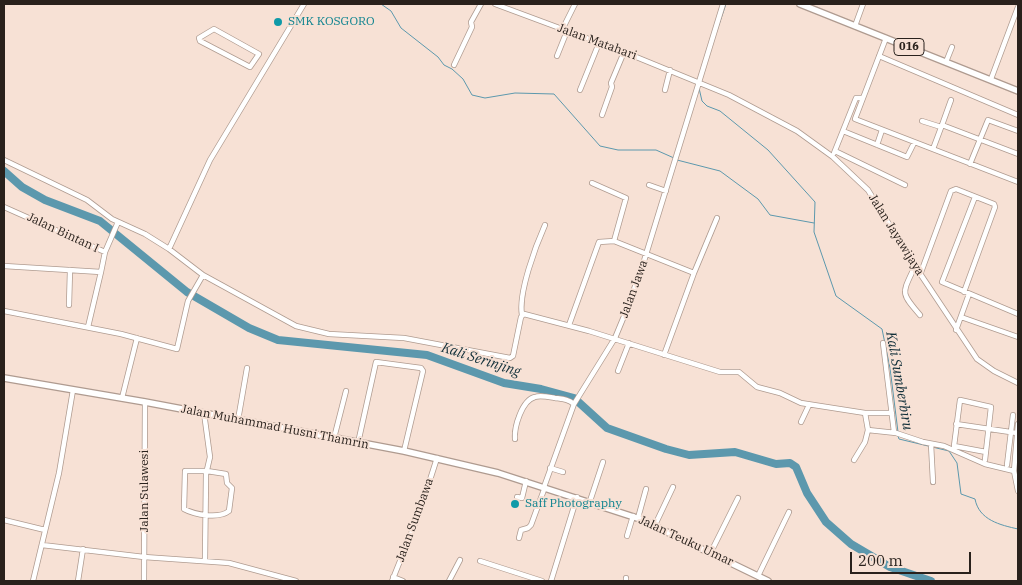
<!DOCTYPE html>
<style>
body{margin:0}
#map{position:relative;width:1022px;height:585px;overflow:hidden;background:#f7e1d5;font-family:"IBM Plex Serif",serif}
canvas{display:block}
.frame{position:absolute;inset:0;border:5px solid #29211c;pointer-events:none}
.scale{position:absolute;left:850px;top:552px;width:121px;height:22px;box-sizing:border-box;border:2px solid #29211c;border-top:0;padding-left:6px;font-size:15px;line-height:18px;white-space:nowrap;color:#29211c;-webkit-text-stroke:4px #f7e1d5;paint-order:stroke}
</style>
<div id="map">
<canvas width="1022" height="585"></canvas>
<div class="frame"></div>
<div class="scale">200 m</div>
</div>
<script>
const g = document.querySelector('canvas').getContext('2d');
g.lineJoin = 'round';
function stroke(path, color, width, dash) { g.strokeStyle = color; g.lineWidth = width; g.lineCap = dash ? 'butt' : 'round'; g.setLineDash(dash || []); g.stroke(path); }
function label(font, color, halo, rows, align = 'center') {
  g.font = font + ' "IBM Plex Serif",serif'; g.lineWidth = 4; g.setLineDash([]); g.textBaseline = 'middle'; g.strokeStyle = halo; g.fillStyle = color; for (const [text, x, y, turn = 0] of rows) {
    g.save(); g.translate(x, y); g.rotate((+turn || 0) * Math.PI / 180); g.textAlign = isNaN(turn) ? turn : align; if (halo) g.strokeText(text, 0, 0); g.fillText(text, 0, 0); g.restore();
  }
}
stroke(new Path2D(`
 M381,4L391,11L401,28L438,57L444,65L452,69L463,79L472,95L485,98L515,93L554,94L600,146L618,150H656L674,158
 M715,36L726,4
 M699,88L702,101L707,106L720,111L768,150L815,202L814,232L836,296L882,329L890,368L898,432
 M677,160L720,171L758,199L770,215L814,223
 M898,436L899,439L949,451L957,463L961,494L975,499C979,520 1000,525 1018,529`), '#5c98ad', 1);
stroke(new Path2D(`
 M4,171L22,187L45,200L100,221L187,292L249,328L278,340L427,355L504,383L541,389L574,398L607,428L666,449L689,455L735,452L776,464L790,463L796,467L807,493L826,522L851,544L890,567L931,581`), '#5c98ad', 8);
const minor = new Path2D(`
 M495,4L624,52L729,95L797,131L833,157L868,190L915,266L977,359L994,371L1018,383
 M855,26L863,4
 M214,29L259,54L250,67L200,41L199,38Z
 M562,30L575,4
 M886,38L855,119L1018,182
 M557,56L567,31
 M879,56L1018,115
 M946,62L952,47
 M454,65L472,27L471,22L481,4
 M991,79L1018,7
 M580,90L599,43
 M665,90L670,70
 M602,115L612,87L611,83L624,52
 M922,121L941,127
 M942,125L951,100
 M843,131L907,157L914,143
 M877,145L882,130
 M933,149L942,125L1018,154
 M835,151L905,185
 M834,153L856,98H862
 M4,160L87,200L112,219L145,234L169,249L203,275L296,326L329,334L404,338L510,358L513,356L521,317L524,314L589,331L720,372H739L757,387L780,393L801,403L865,413H892
 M970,164L988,120L1018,131
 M592,183L626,198L614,241
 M649,185L666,191
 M975,197L942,282L1018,314
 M4,207L105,252L101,272
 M169,249L210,160L304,4
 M105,252L118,222
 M4,266L101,272L88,327
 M915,266C902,294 900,292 920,315
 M920,275L951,191L956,189L994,204L995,207L964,292
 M69,305L70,270
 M4,311L121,334L177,349L188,301L203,275
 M522,315C518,293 536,245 545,225
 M961,317L1018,337
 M569,325L599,242L614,241L694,273L717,218
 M956,330L969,294
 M883,343L894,432
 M664,355L694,273
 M618,371L629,343
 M122,398L137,338
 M204,413L210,457L206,474L205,561
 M865,413L868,430L896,433L923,442L944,446L985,464L1014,471
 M238,420L247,368
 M801,422L809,405
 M956,424L1017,433
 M1018,424L1014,471L1018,491
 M334,438L346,391
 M515,439C514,427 522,400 535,397C540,395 549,397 555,398C563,399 568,399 574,404
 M358,443L376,362L421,368L423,371L404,451
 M931,444L933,482
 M854,460L865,442L868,430
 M985,460L991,407L960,400L954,446L986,452
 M1007,465L1013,415
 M550,468L563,472
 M185,471H207L226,474L227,483L232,488L229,511C219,519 195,515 184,509Z
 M544,487L574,404L615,338L627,309L644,261L723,4
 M517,497L522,498L526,481
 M590,501L603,462
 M638,518L646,489
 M4,520L45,530
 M655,525L673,487
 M627,536L633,516
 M519,538L521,530L528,528L531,525L545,487
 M42,545L144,557L229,563L296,581
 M711,552L738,498
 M480,561L542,581
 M758,576L789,512
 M393,577L403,581
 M33,581L59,473L73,390
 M78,581L83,549
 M144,581L145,402
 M392,581L420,511L437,458
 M449,581L460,560
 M551,581L577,497
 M626,581V578`);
const major = new Path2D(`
 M800,4L1018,91
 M4,378L145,402L404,451L498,473L640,519L768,581`);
stroke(minor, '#af9b90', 6);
stroke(major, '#af9b90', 8);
stroke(minor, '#fff', 4.5);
stroke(major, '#fff', 5.5);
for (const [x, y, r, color] of [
 [278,22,5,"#0f9aa8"],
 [515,504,5,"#0f9aa8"]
]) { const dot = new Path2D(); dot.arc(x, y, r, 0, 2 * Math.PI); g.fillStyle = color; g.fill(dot); stroke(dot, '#f7e1d5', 2); }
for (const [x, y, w] of [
 [909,47,30]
]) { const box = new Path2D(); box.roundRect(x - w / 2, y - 8.5, w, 17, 4); g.fillStyle = '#f7e1d5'; g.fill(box); stroke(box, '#29211c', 1); }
label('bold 11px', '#29211c', null, [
 ["016",909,47]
]);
label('12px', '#0d838f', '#f7e1d5', [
 ["SMK KOSGORO",288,22],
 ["Saff Photography",525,504]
], 'left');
label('12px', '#29211c', '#f7e1d5', [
 ["Jalan Matahari",597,42,20],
 ["Jalan Bintan I",63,233,25],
 ["Jalan Jayawijaya",896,235,58],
 ["Jalan Jawa",634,289,-70],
 ["Jalan Muhammad Husni Thamrin",275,427,11],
 ["Jalan Sulawesi",145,491,-90],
 ["Jalan Sumbawa",415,520,-70],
 ["Jalan Teuku Umar",686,541,25]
]);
label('italic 14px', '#12303a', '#f7e1d5', [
 ["Kali Serinjing",481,360,18],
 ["Kali Sumberbiru",899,381,80]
]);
</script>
